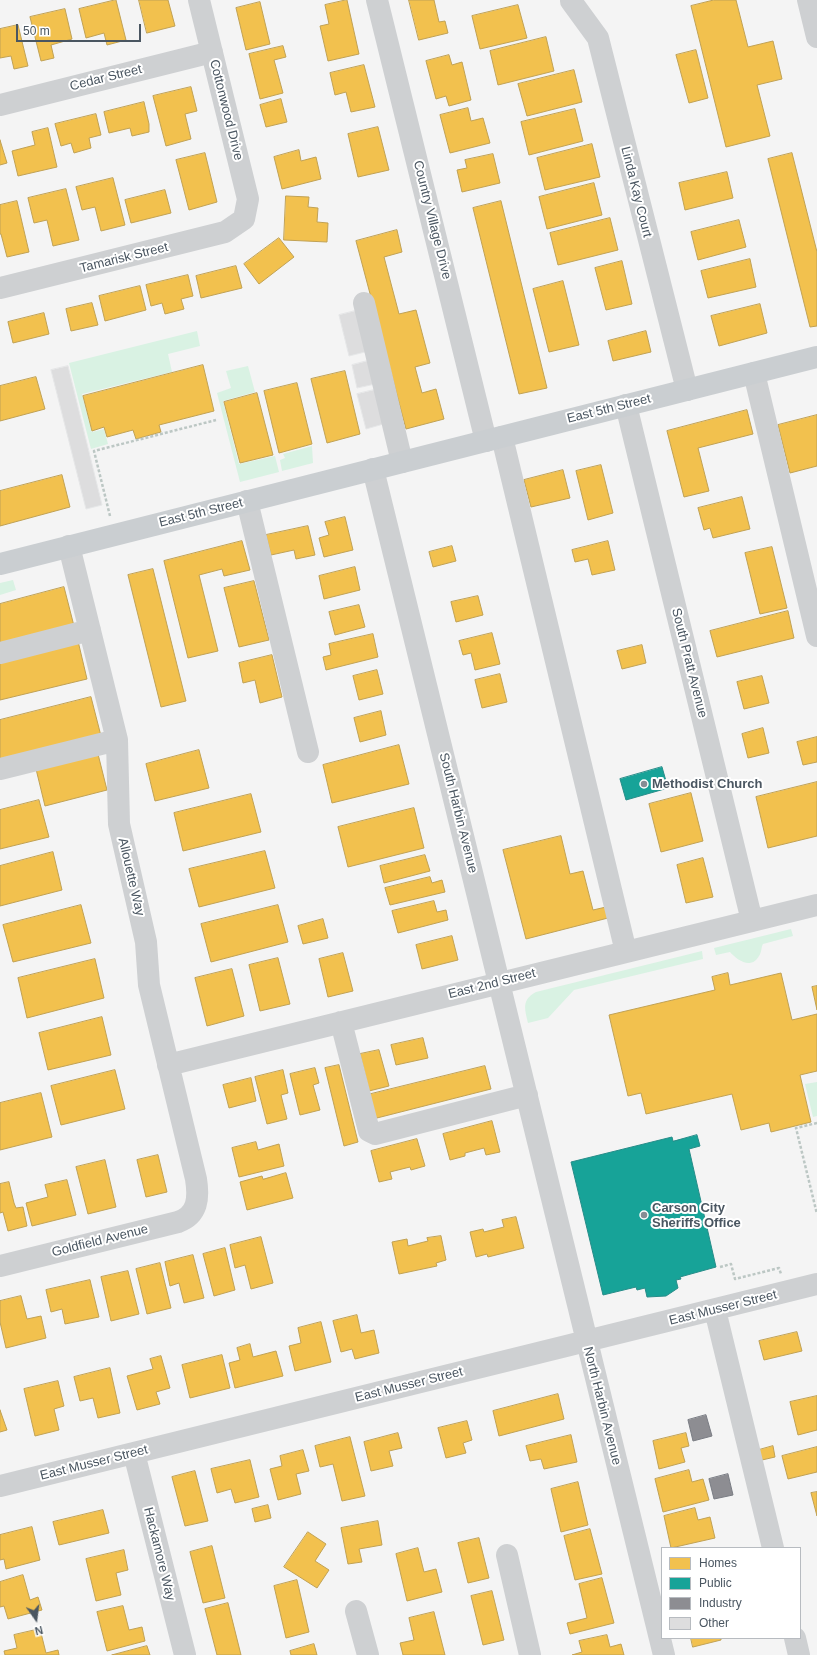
<!DOCTYPE html>
<style>
body{margin:0}
#map{position:relative;width:817px;height:1655px;overflow:hidden;background:#f4f4f4;font-family:Helvetica,sans-serif}
canvas{display:block}
.legend{position:absolute;left:661px;top:1547px;width:140px;height:92px;box-sizing:border-box;background:#fff;border:1px solid #b7bbc0;margin:0;padding:5px 7px;list-style:none;font-size:12px;color:#4a5661}
.legend li{display:flex;align-items:center;gap:8px;height:20px}
.legend b{width:20px;border:1px solid #b7bbc0}
.north{position:absolute;left:16px;top:1599px;width:40px;height:40px;-webkit-text-stroke:3px #fff;paint-order:stroke;rotate:166deg;font-size:11px;font-weight:700;line-height:16px;text-align:center;color:#4a5661}
.north::after{content:'';display:block;margin:auto;width:14px;height:18px;background:#4a5661;clip-path:polygon(50% 0,100% 100%,50% 72%,0 100%)}
.scale{position:absolute;left:16px;top:24px;width:125px;height:18px;box-sizing:border-box;border:2px solid #4a5661;border-top:0;padding-left:5px;font-size:12px;line-height:14px;white-space:nowrap;color:#4a5661;-webkit-text-stroke:3px #fff;paint-order:stroke}
</style>
<div id="map">
<canvas width="817" height="1655"></canvas>
<ul class="legend">
<li><b style="height:11px;background:#f2c14e"></b>Homes</li>
<li><b style="height:11px;background:#17a398"></b>Public</li>
<li><b style="height:11px;background:#8d8d92"></b>Industry</li>
<li><b style="height:11px;background:#ddddde"></b>Other</li>
</ul>
<div class="north">N</div>
<div class="scale">50 m</div>
</div>
<script>
const g = document.querySelector('canvas').getContext('2d');
g.lineJoin = 'round';
function paint(path, color) { g.fillStyle = color; g.fill(path, 'evenodd'); }
function stroke(path, color, width, dash) { g.strokeStyle = color; g.lineWidth = width; g.lineCap = dash ? 'butt' : 'round'; g.setLineDash(dash || []); g.stroke(path); }
function label(font, color, halo, rows, align = 'center') {
  g.font = font + ' Helvetica,sans-serif'; g.lineWidth = 4; g.setLineDash([]); g.textBaseline = 'middle'; g.strokeStyle = halo; g.fillStyle = color; for (const [text, x, y, turn = 0] of rows) {
    g.save(); g.translate(x, y); g.rotate((+turn || 0) * Math.PI / 180); g.textAlign = isNaN(turn) ? turn : align; if (halo) g.strokeText(text, 0, 0); g.fillText(text, 0, 0); g.restore();
  }
}
paint(new Path2D(`
 M197,331L200,346L168,354L172,372L82,394L92,432L104,429L108,444L91,449L69,363Z
 M248,366L255,392L223,401L239,464L275,456L279,472L240,482L217,393L231,388L226,371Z
 M312,446L313,463L282,471L280,460L285,458L283,454Z
 M13,580L16,590L0,595V583Z
 M791,929L793,936L763,944C761,947 762,952 759,956C751,970 737,960 730,952L716,955L714,948Z
 M702,951L703,959L574,990L548,1018L528,1023C525,1009 521,1000 536,992Z
 M817,1082V1116L813,1117L805,1084Z`), '#d9f2e3');
const homes = new Path2D(`
 M116,0L126,40L107,45L104,33L86,38L79,9Z
 M139,0H168L175,26L147,33Z
 M347,0L359,54L328,61L320,26L329,24L325,5Z
 M409,0H434L439,22L445,21L448,33L419,40Z
 M714,0H736L748,47L773,41L782,79L757,85L770,136L726,147L691,6Z
 M260,2L270,44L246,50L236,8Z
 M518,5L527,38L480,49L472,16Z
 M65,9L72,39L51,45L54,58L41,61L30,17Z
 M18,25L28,66L14,69L11,56L0,58V29Z
 M546,37L554,71L498,85L490,51Z
 M283,46L286,57L274,60L283,93L260,99L249,54Z
 M696,50L708,98L689,103L676,55Z
 M449,55L452,65L462,62L471,100L449,106L446,96L436,99L426,61Z
 M364,65L375,107L351,112L346,92L335,95L330,73Z
 M574,70L582,102L527,116L518,84Z
 M191,87L197,111L185,114L191,139L166,146L153,96Z
 M281,99L287,122L266,127L260,105Z
 M144,102L149,124V132L132,136L130,128L109,133L104,112Z
 M468,108L471,121L483,118L490,143L450,153L440,115Z
 M575,109L583,141L529,155L521,122Z
 M96,114L101,135L89,138L91,148L74,153L71,143L61,146L55,124Z
 M378,127L389,170L358,177L348,134Z
 M48,128L57,167L18,176L12,151L35,145L32,132Z
 M0,140L7,163L0,165Z
 M592,144L600,177L545,190L537,158Z
 M299,150L301,161L316,157L321,179L282,189L274,157Z
 M205,153L217,202L189,210L176,160Z
 M792,153L817,252V326L810,327L768,159Z
 M493,154L500,183L462,192L457,170L467,168L465,160Z
 M727,172L733,198L685,210L679,183Z
 M113,178L125,225L101,231L95,207L82,210L76,187Z
 M594,183L602,215L547,229L539,197Z
 M66,189L79,240L53,246L47,220L34,223L28,198Z
 M165,190L171,213L131,223L125,200Z
 M286,196L309,197L308,207L318,208L317,222L328,223L327,242L284,240Z
 M17,201L29,252L7,257L1,234H0V205Z
 M501,201L547,388L519,394L473,208Z
 M610,218L618,250L558,265L550,233Z
 M739,220L746,247L698,260L691,232Z
 M397,230L402,252L384,257L399,314L416,310L430,363L415,367L422,393L436,389L444,419L406,429L356,241Z
 M279,238L294,257L259,284L244,264Z
 M750,259L756,287L708,298L701,271Z
 M622,261L632,304L606,310L595,268Z
 M236,266L242,288L201,298L196,276Z
 M188,275L193,296L181,299L184,309L165,314L162,303L151,306L146,285Z
 M563,281L579,345L549,352L533,289Z
 M140,286L146,310L105,321L99,296Z
 M92,303L98,325L71,331L66,309Z
 M760,304L767,333L719,346L711,316Z
 M44,313L49,334L13,343L8,322Z
 M646,331L651,352L613,361L608,341Z
 M203,365L214,411L159,425L161,432L136,439L133,430L107,437L104,427L92,431L83,396Z
 M345,371L360,434L327,443L311,379Z
 M36,377L45,409L0,421V386Z
 M297,383L312,444L279,453L264,391Z
 M257,393L273,455L240,463L224,402Z
 M747,410L753,434L698,448L709,491L684,497L667,431Z
 M817,415V466L790,473L778,425Z
 M601,465L613,513L588,520L576,471Z
 M563,470L570,498L531,507L524,480Z
 M62,475L70,507L0,526V491Z
 M742,497L750,529L713,538L710,528L704,530L698,508Z
 M345,517L353,550L324,557L319,538L329,535L325,522Z
 M308,526L315,555L296,559L294,550L271,555L266,535Z
 M242,541L250,570L224,576L222,569L199,575L218,651L188,658L164,561Z
 M608,541L615,570L592,575L588,559L575,562L572,550Z
 M452,546L456,561L433,567L429,552Z
 M772,547L787,608L760,614L745,553Z
 M355,567L360,590L324,599L319,576Z
 M153,569L186,701L161,707L128,575Z
 M254,581L269,640L239,647L224,588Z
 M64,587L74,626L0,644V604Z
 M478,596L483,615L456,622L451,602Z
 M359,605L365,627L335,635L329,612Z
 M788,611L794,638L717,657L710,631Z
 M492,633L500,664L475,670L471,653L463,655L459,641Z
 M373,634L378,657L326,670L323,657L331,655L329,644Z
 M78,641L87,679L0,700V661Z
 M642,645L646,663L622,669L617,651Z
 M272,655L282,697L260,703L255,680L243,683L239,663Z
 M377,670L383,694L359,700L353,676Z
 M500,674L507,702L482,708L475,680Z
 M762,676L769,703L744,709L737,682Z
 M91,697L101,736L0,761V720Z
 M381,711L386,735L360,742L354,718Z
 M763,728L769,753L748,758L742,734Z
 M817,737V762L803,765L797,742Z
 M399,745L409,784L332,803L323,765Z
 M199,750L209,788L155,801L146,764Z
 M98,754L107,790L45,806L36,769Z
 M817,782V836L768,848L756,797Z
 M691,793L703,841L661,852L649,804Z
 M251,794L261,832L183,851L174,813Z
 M39,800L49,837L0,849V810Z
 M414,808L424,848L348,867L338,827Z
 M561,836L570,874L583,871L593,910L606,907L608,918L526,939L503,850Z
 M265,851L275,888L199,907L189,869Z
 M53,852L62,890L0,906V866Z
 M425,855L430,871L384,883L380,866Z
 M703,858L713,897L686,903L677,865Z
 M430,877L432,883L442,880L445,892L390,905L385,888Z
 M434,901L437,912L446,910L448,920L398,933L392,911Z
 M81,905L91,943L13,962L3,925Z
 M278,905L288,942L211,962L201,924Z
 M323,919L328,938L303,944L298,926Z
 M452,936L458,960L422,969L416,945Z
 M343,953L353,991L328,997L319,959Z
 M278,958L290,1004L260,1011L249,965Z
 M95,959L104,998L27,1018L18,978Z
 M232,969L244,1016L207,1026L195,978Z
 M728,973L730,985L781,973L792,1020L817,1014V1071L800,1075L811,1122L771,1132L769,1123L741,1130L732,1094L646,1114L641,1093L628,1096L609,1015L715,990L712,977Z
 M817,986V1010L812,987Z
 M102,1017L111,1055L48,1070L39,1033Z
 M423,1038L428,1058L396,1065L391,1045Z
 M379,1050L389,1086L369,1091L360,1054Z
 M339,1065L358,1142L344,1146L325,1068Z
 M485,1066L491,1089L373,1119L367,1095Z
 M315,1068L319,1083L313,1085L320,1110L300,1115L290,1074Z
 M115,1070L125,1109L61,1125L51,1086Z
 M283,1070L288,1093L281,1095L287,1119L267,1124L255,1077Z
 M251,1078L256,1101L229,1108L223,1085Z
 M41,1093L52,1137L0,1150V1103Z
 M492,1121L500,1152L486,1155L484,1148L465,1153V1156L450,1160L443,1134Z
 M417,1139L425,1166L411,1170L410,1167L390,1172L392,1179L379,1182L371,1151Z
 M256,1142L258,1150L279,1144L284,1166L239,1177L232,1148Z
 M158,1155L167,1192L146,1197L137,1160Z
 M105,1160L116,1207L88,1214L76,1167Z
 M286,1173L293,1198L247,1210L240,1182L262,1176L263,1179Z
 M67,1180L76,1215L32,1226L26,1203L48,1197L45,1185Z
 M9,1182L14,1203L16,1208L23,1207L27,1226L8,1231L3,1212L0,1213V1184Z
 M516,1217L524,1248L488,1257L487,1254L476,1257L470,1232L483,1229L484,1232L504,1227L502,1220Z
 M441,1236L446,1260L436,1263L437,1266L399,1274L392,1242L407,1239L408,1246L428,1241L427,1238Z
 M261,1237L273,1283L251,1289L245,1265L235,1268L230,1245Z
 M225,1248L235,1290L214,1296L203,1254Z
 M193,1255L204,1298L184,1303L179,1283L170,1286L165,1262Z
 M160,1263L171,1308L147,1314L136,1269Z
 M128,1271L139,1314L111,1321L101,1277Z
 M90,1280L99,1317L65,1324L62,1309L51,1312L46,1290Z
 M21,1296L27,1319L41,1316L46,1338L6,1348L0,1322V1301Z
 M357,1315L361,1333L374,1330L379,1353L355,1359L352,1349L341,1352L333,1321Z
 M321,1322L331,1362L295,1371L289,1346L301,1343L298,1328Z
 M797,1332L802,1351L764,1360L759,1341Z
 M250,1344L253,1357L276,1351L283,1376L235,1388L229,1363L240,1360L237,1348Z
 M222,1355L230,1388L190,1398L182,1365Z
 M161,1356L170,1388L156,1392L160,1404L137,1410L127,1376L153,1369L150,1359Z
 M110,1368L120,1413L98,1418L93,1398L80,1401L74,1377Z
 M58,1381L64,1406L54,1409L59,1430L35,1436L24,1389Z
 M558,1394L564,1419L499,1436L493,1411Z
 M817,1396V1430L798,1435L790,1402Z
 M0,1410L7,1430L0,1432Z
 M467,1421L472,1440L463,1443L466,1453L446,1458L438,1428Z
 M398,1433L402,1448L389,1451L393,1466L371,1471L364,1442Z
 M686,1433L689,1446L681,1448L685,1462L659,1469L653,1441Z
 M571,1435L577,1462L544,1469L541,1459L530,1461L526,1446Z
 M350,1437L365,1496L342,1501L333,1464L320,1467L315,1446Z
 M773,1446L775,1457L762,1460L759,1450Z
 M817,1447V1472L788,1479L782,1456Z
 M303,1450L309,1471L296,1474L301,1494L278,1500L270,1469L282,1466L280,1456Z
 M250,1460L259,1497L235,1503L231,1489L217,1493L211,1469Z
 M689,1470L692,1482L703,1479L709,1500L663,1512L655,1479Z
 M195,1471L208,1521L185,1526L172,1477Z
 M578,1482L588,1525L561,1532L551,1489Z
 M817,1492V1516L811,1493Z
 M268,1505L271,1518L255,1522L252,1509Z
 M695,1508L698,1520L710,1517L715,1538L671,1548L664,1516Z
 M103,1510L109,1533L59,1545L53,1522Z
 M378,1521L382,1545L359,1549L362,1562L348,1564L341,1528Z
 M32,1527L40,1560L6,1569L4,1559L0,1560V1535Z
 M590,1529L602,1574L575,1580L564,1536Z
 M308,1532L326,1544L315,1561L329,1570L317,1588L284,1567Z
 M479,1538L489,1578L468,1583L458,1543Z
 M212,1546L225,1598L203,1603L190,1552Z
 M418,1548L424,1572L436,1569L442,1592L407,1601L396,1554Z
 M124,1550L128,1570L116,1573L121,1595L96,1601L86,1559Z
 M23,1575L30,1600L38,1597L42,1610L8,1619L4,1606L0,1607V1582Z
 M602,1578L614,1623L570,1634L567,1623L587,1618L579,1584Z
 M297,1580L309,1632L286,1638L274,1586Z
 M492,1591L504,1640L483,1645L471,1596Z
 M228,1603L241,1655H217L205,1609Z
 M123,1606L129,1630L142,1627L145,1641L107,1651L97,1612Z
 M434,1612L445,1655H403L400,1643L414,1640L409,1618Z
 M40,1629L46,1653L58,1650L59,1655H5L4,1651L17,1648L14,1635Z
 M607,1635L610,1647L621,1644L624,1655H572L582,1652L579,1641Z
 M691,1638H721V1640L693,1647Z
 M314,1644L317,1655H291L290,1651Z
 M147,1646L150,1655H112Z`);
paint(homes, '#f2c14e');
stroke(homes, '#c0a154', 1);
const public = new Path2D(`
 M662,767L668,788L626,800L620,779Z
 M697,1135L700,1146L689,1149L716,1267L680,1277L681,1279L676,1280L678,1288L666,1296L647,1297L645,1288L637,1290L636,1287L603,1295L571,1162L672,1137L673,1141Z`);
paint(public, '#17a398');
stroke(public, '#268c88', 1);
const industry = new Path2D(`
 M706,1415L712,1436L693,1441L688,1420Z
 M728,1474L733,1495L714,1499L709,1479Z`);
paint(industry, '#8d8d92');
stroke(industry, '#797c83', 1);
const building = new Path2D(`
 M363,309L373,350L349,356L339,315Z
 M375,359L380,383L357,388L352,365Z
 M68,366L102,505L86,509L51,370Z
 M378,389L387,423L366,429L357,394Z`);
paint(building, '#ddddde');
stroke(building, '#e5e6e7', 1);
stroke(new Path2D(`
 M110,516L94,451L216,420
 M817,1123L796,1128L817,1214
 M720,1267L731,1264L735,1279L779,1268L781,1274`), '#bcc7c4', 2.5, [3, 2]);
stroke(new Path2D(`
 M377,0L486,441
 M808,0L817,37
 M571,1L598,38L687,390
 M0,105L212,52
 M0,288L225,232L244,219L248,199L199,0
 M364,303L402,462
 M754,373L817,636
 M626,405L752,921
 M502,437L626,952
 M373,469L664,1655
 M247,501L308,752
 M0,653L90,630
 M0,769L117,740
 M341,1022L369,1131L375,1134L527,1095
 M168,1065L817,905
 M0,1266L178,1222C198,1215 199,1198 196,1179L149,985L146,942L119,824L117,740L69,546
 M715,1310L773,1548
 M134,1453L185,1655
 M0,1486L817,1284
 M507,1555L530,1655
 M356,1611L368,1655
 M795,1638L799,1655`), '#ced0d2', 22);
stroke(new Path2D(`
 M0,564L817,357`), '#caced1', 22);
for (const [x, y, r, color] of [
 [644,784,4,"#868d94"],
 [644,1215,4,"#868d94"]
]) { const dot = new Path2D(); dot.arc(x, y, r, 0, 2 * Math.PI); g.fillStyle = color; g.fill(dot); stroke(dot, '#fff', 1.5); }
label('13px', '#4a5661', '#fff', [
 ["Cedar Street",106,78,-14],
 ["Cottonwood Drive",226,110,76],
 ["Linda Kay Court",636,192,76],
 ["Country Village Drive",432,220,76],
 ["Tamarisk Street",124,258,-14],
 ["East 5th Street",609,409,-14],
 ["East 5th Street",201,513,-14],
 ["South Pratt Avenue",689,663,76],
 ["South Harbin Avenue",458,813,76],
 ["Allouette Way",131,877,77],
 ["East 2nd Street",492,984,-14],
 ["Goldfield Avenue",100,1241,-14],
 ["East Musser Street",723,1308,-14],
 ["East Musser Street",409,1385,-14],
 ["North Harbin Avenue",602,1406,76],
 ["East Musser Street",94,1463,-14],
 ["Hackamore Way",159,1554,76]
]);
label('bold 13px', '#4a5661', '#fff', [
 ["Methodist Church",652,784],
 ["Carson City",652,1208],
 ["Sheriffs Office",652,1223]
], 'left');
</script>
